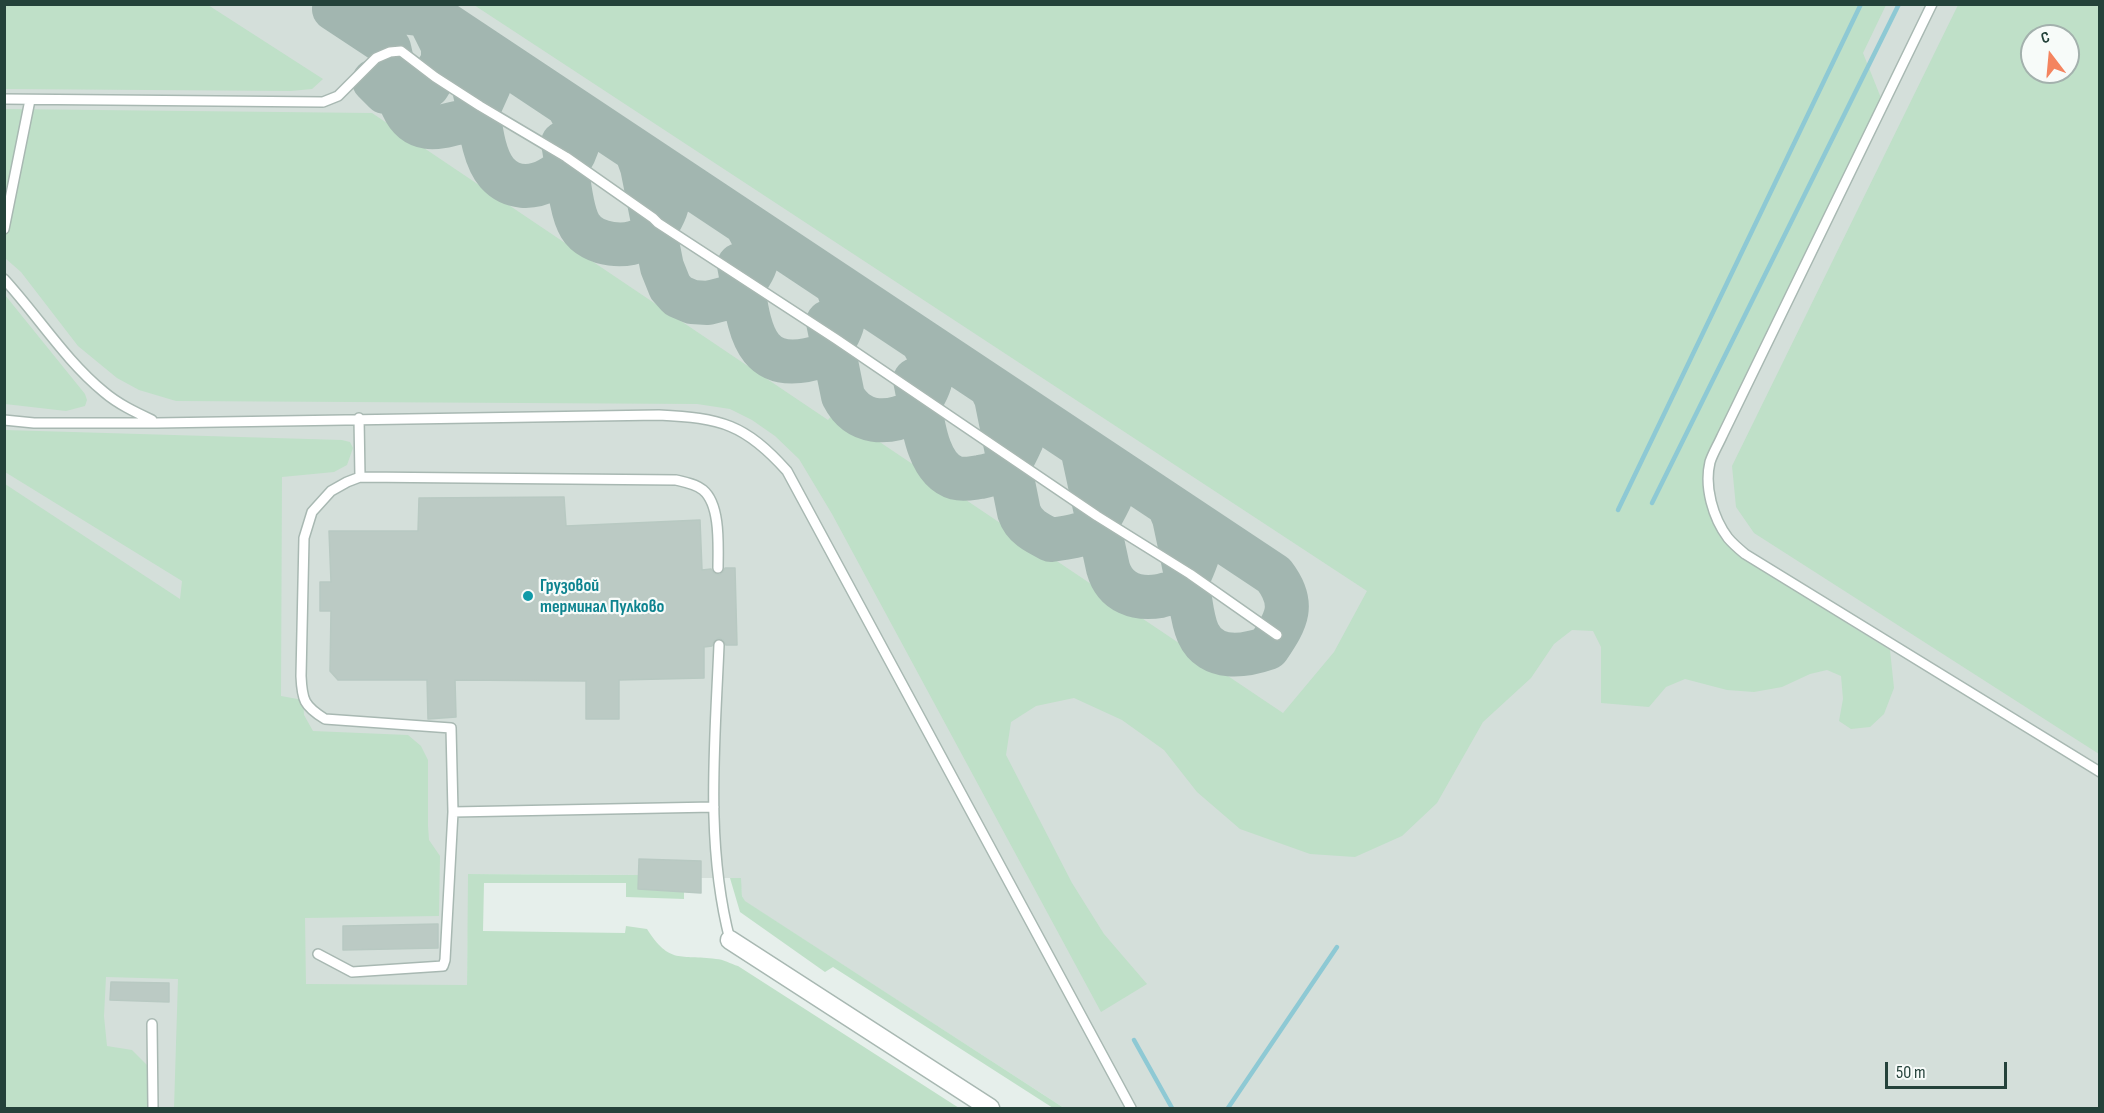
<!DOCTYPE html>
<meta charset="utf-8">
<style>
body{margin:0}
#map{position:relative;width:2104px;height:1113px;overflow:hidden;background:#e6efeb;font-family:"Sofia Sans Condensed",sans-serif}
canvas{display:block}
.frame{position:absolute;inset:0;border:6px solid #24423a;pointer-events:none}
.north{position:absolute;left:2020px;top:24px;width:60px;height:60px;box-sizing:border-box;background:#f7fbf9;border:2px solid #a3b1ad;border-radius:50%;rotate:344deg;font-size:16px;font-weight:700;line-height:24px;text-align:center;color:#24423a}
.north::after{content:'';display:block;margin:auto;width:21px;height:27px;background:#f4845f;clip-path:polygon(50% 0,100% 100%,50% 72%,0 100%)}
.scale{position:absolute;left:1885px;top:1062px;width:122px;height:27px;box-sizing:border-box;border:3px solid #24423a;border-top:0;padding-left:8px;font-size:18px;line-height:21px;white-space:nowrap;color:#24423a;-webkit-text-stroke:4px #f7fbf9;paint-order:stroke}
</style>
<div id="map">
<canvas width="2104" height="1113"></canvas>
<div class="frame"></div>
<div class="north">С</div>
<div class="scale">50 m</div>
</div>
<script>
const g = document.querySelector('canvas').getContext('2d');
g.lineJoin = 'round';
function paint(path, color) { g.fillStyle = color; g.fill(path, 'evenodd'); }
function stroke(path, color, width, dash) { g.strokeStyle = color; g.lineWidth = width; g.lineCap = dash ? 'butt' : 'round'; g.setLineDash(dash || []); g.stroke(path); }
function label(font, color, halo, rows, align = 'center') {
  g.font = font + ' "Sofia Sans Condensed",sans-serif'; g.lineWidth = 4.5; g.setLineDash([]); g.textBaseline = 'middle'; g.strokeStyle = halo; g.fillStyle = color; for (const [text, x, y, turn = 0] of rows) {
    g.save(); g.translate(x, y); g.rotate((+turn || 0) * Math.PI / 180); g.textAlign = isNaN(turn) ? turn : align; if (halo) g.strokeText(text, 0, 0); g.fillText(text, 0, 0); g.restore();
  }
}
paint(new Path2D(`
 M5,5H2099V1108H1064L744,901L742,896L740,878H701L700,861L639,859L638,875L469,874L467,985L910,1108H5ZM2032,36H2068V72H2032Z`), '#d4dfda');
paint(new Path2D(`
 M5,4L208,5L323,79L312,89L291,91L5,89Z
 M474,5H1886L1863,53L1881,98L1705,466L1712,520L1740,557L1890,650L1894,688L1884,714L1870,727L1851,729L1839,721L1843,699L1841,676L1827,670L1810,674L1782,687L1754,692L1727,690L1685,679L1666,687L1649,707L1601,703V647L1593,631L1572,630L1554,644L1531,678L1483,722L1437,803L1402,836L1355,857L1310,854L1240,829L1197,792L1164,750L1122,720L1074,698L1036,706L1011,722L1006,755L1072,883L1104,934L1147,984L1101,1012L832,514L799,459L775,436L752,420L730,409L697,404L176,401L139,390L117,378L78,346L21,272L5,258V109L372,113L828,420L835,412L1283,713L1334,652L1367,591Z
 M1958,5H2099V754L1754,533L1736,507L1732,466ZM2032,36H2068V72H2032Z
 M5,295L85,394L87,400L85,406L66,411L5,404Z
 M5,430L342,440L350,442L353,448L347,465L334,472L282,477L281,696L303,700L304,715L313,731L408,735L421,746L428,760V826L429,840L440,856L439,916L305,918L306,984L467,985L468,874L638,875L684,891V899L626,897V883H484L483,931L625,933L626,926L647,929C670,965 680,954 716,959C723,959 731,964 738,966L959,1108H174L178,979L106,977L104,1016L107,1046L132,1050L148,1066V1108H5V484L180,599L182,581L5,472Z
 M730,878H741L742,896L745,901L1064,1108H1053L833,967L825,972L740,912Z`), '#bfe0c8');
stroke(new Path2D(`
 M1652,503L1899,4
 M1618,510L1861,4
 M1134,1040L1172,1108
 M1228,1108L1337,947`), '#8ec9d4', 4.5);
stroke(new Path2D(`
 M334,4L418,14L441,21L1274,575C1296,604 1287,620 1268,648C1245,656 1211,662 1198,633C1192,620 1191,602 1188,587C1184,564 1179,541 1174,518L1169,506
 M334,9L384,42L389,48C396,72 394,122 428,127C438,129 459,122 470,120L480,106L489,86
 M460,35C465,56 472,77 476,98C480,120 482,156 497,173C526,205 579,172 579,133C579,125 573,115 569,108
 M374,81L385,92L401,95L418,91L428,86L443,61V46L433,26
 M563,143C568,166 569,208 580,226C592,246 629,250 647,236C656,229 664,216 667,205
 M637,153L642,167L662,267L670,287L678,296L692,302L708,303L735,296C756,268 766,258 747,226
 M739,265C750,321 747,382 825,355C843,329 850,317 837,286
 M828,322L843,396C858,425 887,425 914,412C930,387 940,371 923,343
 M915,380C922,409 923,468 956,478C964,480 972,478 980,477C1007,472 1011,464 1022,440
 M991,388L996,398L1019,512C1024,527 1037,533 1051,540C1088,535 1093,534 1110,499
 M1082,448L1108,568C1115,593 1137,600 1160,596C1166,594 1173,593 1178,590C1188,582 1193,568 1197,557`), '#a2b6b0', 44);
const building = new Path2D(`
 M564,497L566,526L700,520L702,570L711,569L714,573L719,575L723,572L725,568H735L737,645H726L723,640L719,638L714,641L712,646L704,647V678L619,680V719H586V681L455,680L456,717L428,719L427,680H338L330,671L331,611H320V582H331L329,531H418L419,498Z
 M639,859L701,861V893L638,889Z
 M438,924V948L343,950V926Z
 M111,982L169,983V1002L110,1000Z`);
paint(building, '#bbcac4');
stroke(building, '#b8c9c2', 1.5);
const lane = new Path2D(`
 M1932,4L1722,436C1718,445 1713,453 1710,462C1704,487 1713,518 1728,538C1733,544 1739,549 1745,554L2100,772
 M4,99L323,102L338,96L376,58L390,52L401,51L435,77L480,106L566,157L653,218L658,223L836,339L1097,516L1190,574L1277,635
 M4,229L30,100
 M4,279C38,316 65,360 104,392C118,404 135,412 152,420
 M359,418L360,477
 M4,420L34,423H157L659,415C721,418 745,424 787,471L1131,1108
 M719,645C715,743 705,844 730,940
 M714,807L453,812L451,728L325,719C304,706 302,700 301,676L304,538L312,512L331,491L347,482L360,477L676,480C685,482 696,484 703,490C721,505 718,547 718,568
 M318,954L352,972L443,966L445,960L453,812
 M152,1024L153,1108`);
const street = new Path2D(`
 M730,940L990,1108`);
stroke(lane, '#a8b8b2', 12);
stroke(street, '#a8b8b2', 21);
stroke(lane, '#fff', 9);
stroke(street, '#fff', 18);
for (const [x, y, r, color] of [
 [528,596,6,"#0f9aa8"]
]) { const dot = new Path2D(); dot.arc(x, y, r, 0, 2 * Math.PI); g.fillStyle = color; g.fill(dot); stroke(dot, '#f7fbf9', 2); }
label('bold 18px', '#0d838f', '#f7fbf9', [
 ["Грузовой",540,586],
 ["терминал Пулково",540,607]
], 'left');
</script>
